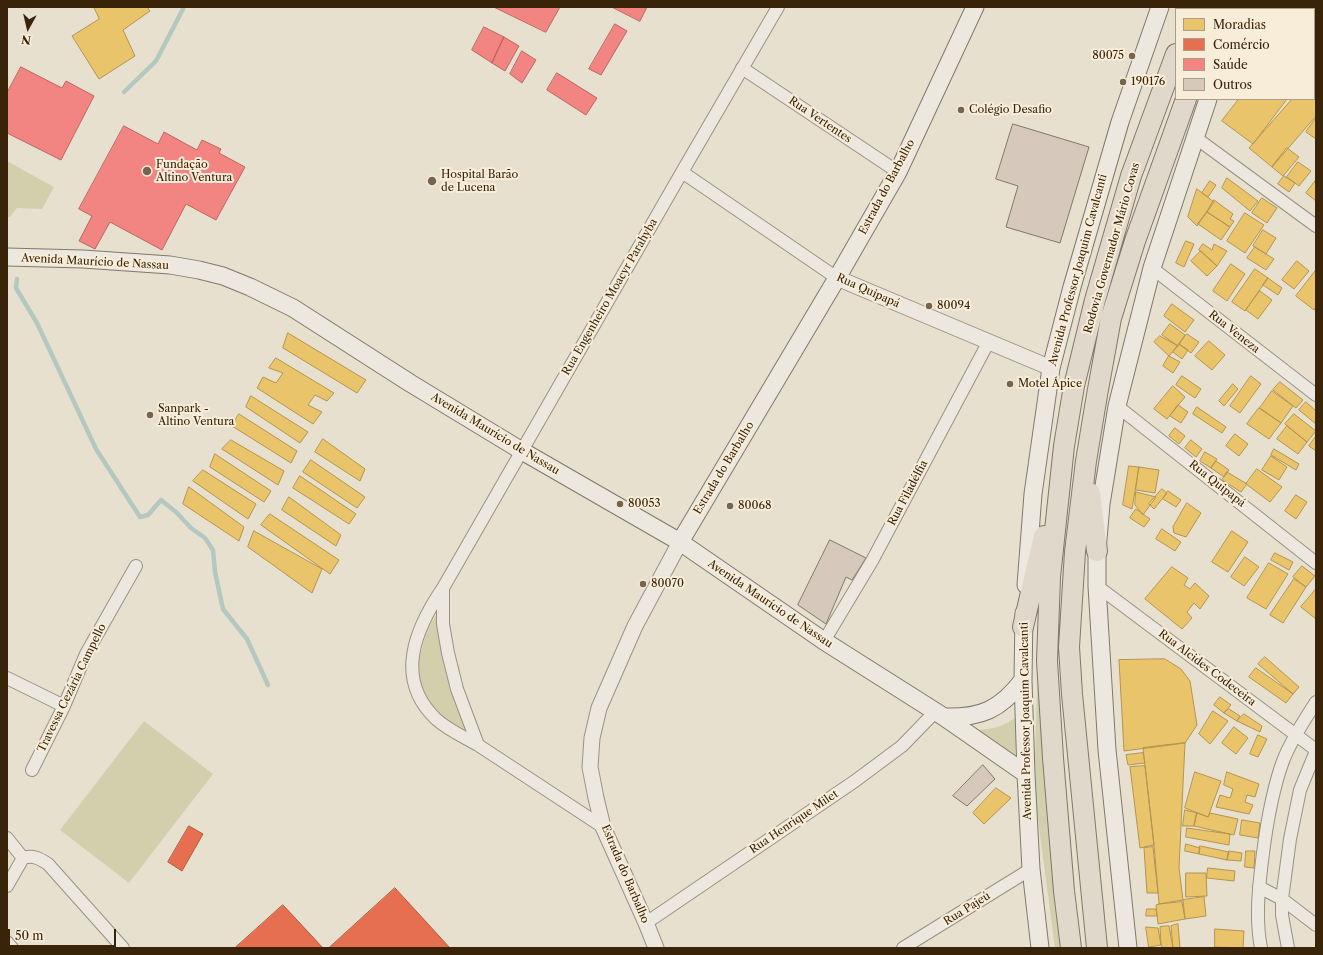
<!DOCTYPE html>
<meta charset="utf-8">
<style>
body{margin:0}
#map{position:relative;width:1323px;height:955px;overflow:hidden;background:#e8e0ce;font-family:"Libre Caslon Text",serif}
canvas{display:block}
.frame{position:absolute;inset:0;border:8px solid #392309;pointer-events:none}
.legend{position:absolute;left:1175px;top:8px;width:140px;height:92px;box-sizing:border-box;background:#f7edd9;border:1px solid #ab9c86;margin:0;padding:5px 7px;list-style:none;font-size:12px;color:#392309}
.legend li{display:flex;align-items:center;gap:8px;height:20px}
.legend b{width:20px;border:1px solid #ab9c86}
.north{position:absolute;left:8px;top:8px;width:40px;height:40px;-webkit-text-stroke:3px #f7edd9;paint-order:stroke;rotate:188deg;font-size:11px;font-weight:700;line-height:16px;text-align:center;color:#392309}
.north::after{content:'';display:block;margin:auto;width:14px;height:18px;background:#392309;clip-path:polygon(50% 0,100% 100%,50% 72%,0 100%)}
.scale{position:absolute;left:8px;top:929px;width:108px;height:18px;box-sizing:border-box;border:2px solid #392309;border-top:0;padding-left:5px;font-size:12px;line-height:14px;white-space:nowrap;color:#392309;-webkit-text-stroke:3px #f7edd9;paint-order:stroke}
</style>
<div id="map">
<canvas width="1323" height="955"></canvas>
<div class="frame"></div>
<ul class="legend">
<li><b style="height:11px;background:#e9c46a"></b>Moradias</li>
<li><b style="height:11px;background:#e76f51"></b>Comércio</li>
<li><b style="height:11px;background:#f28482"></b>Saúde</li>
<li><b style="height:11px;background:#d6c8ba"></b>Outros</li>
</ul>
<div class="north">N</div>
<div class="scale">50 m</div>
</div>
<script>
const g = document.querySelector('canvas').getContext('2d');
g.lineJoin = 'round';
function paint(path, color) { g.fillStyle = color; g.fill(path, 'evenodd'); }
function stroke(path, color, width, dash) { g.strokeStyle = color; g.lineWidth = width; g.lineCap = dash ? 'butt' : 'round'; g.setLineDash(dash || []); g.stroke(path); }
function label(font, color, halo, rows, align = 'center') {
  g.font = font + ' "Libre Caslon Text",serif'; g.lineWidth = 4; g.setLineDash([]); g.textBaseline = 'middle'; g.strokeStyle = halo; g.fillStyle = color; for (const [text, x, y, turn = 0] of rows) {
    g.save(); g.translate(x, y); g.rotate((+turn || 0) * Math.PI / 180); g.textAlign = isNaN(turn) ? turn : align; if (halo) g.strokeText(text, 0, 0); g.fillText(text, 0, 0); g.restore();
  }
}
paint(new Path2D(`
 M7,161L54,187L42,209L17,208L10,217H7Z
 M439,610L438,630L441,645L468,735L435,716L418,681L419,660L427,629Z
 M1038,656L1064,948H1055L1036,805L1035,754Z
 M1018,716L1015,758L966,730C987,730 1001,729 1018,716Z
 M144,721L213,774L129,883L60,830Z`), '#d2d0ac');
const homes = new Path2D(`
 M94,7H147L150,11L123,30L135,56L99,79L72,36L99,19Z
 M1314,89L1316,91V116L1272,167L1249,148L1292,99H1314Z
 M1239,99H1287L1253,144L1222,121Z
 M1316,118V139L1306,132Z
 M1287,148L1299,157L1283,176L1272,167Z
 M1298,162L1311,171L1299,186L1287,177Z
 M1284,176L1295,183L1289,192L1278,184Z
 M1227,178L1258,201L1250,211L1222,188Z
 M1316,180V201L1306,193Z
 M1210,181L1216,185L1208,197L1202,193Z
 M1197,189L1214,202L1197,226L1188,217Z
 M1262,198L1277,208L1267,223L1252,213Z
 M1214,200L1233,214L1230,219L1234,221L1230,227L1207,212Z
 M1207,212L1230,227L1221,240L1198,224Z
 M1245,213L1264,225L1245,253L1227,241Z
 M1263,230L1276,238L1266,254L1253,246Z
 M1186,241L1194,244L1184,267L1176,263Z
 M1203,244L1212,250L1214,244L1227,251L1217,266L1199,250Z
 M1255,247L1274,259L1266,270L1247,258Z
 M1201,251L1217,266L1207,276L1191,261Z
 M1297,261L1309,271L1294,289L1282,280Z
 M1231,264L1245,274L1227,301L1213,291Z
 M1255,269L1268,278L1245,311L1232,302Z
 M1316,270V307L1314,310L1296,296Z
 M1268,278L1282,288L1278,295L1263,285Z
 M1260,291L1272,300L1258,319L1246,310Z
 M1172,304L1194,320L1185,332L1164,316Z
 M1170,324L1185,335L1178,346L1162,335Z
 M288,333L366,380L357,393L283,348Z
 M1187,334L1199,342L1191,353L1179,344Z
 M1160,336L1178,346L1169,356L1154,342Z
 M1209,341L1225,355L1212,370L1195,356Z
 M1179,344L1188,350L1182,359L1173,352Z
 M1169,356L1180,362L1173,373L1163,366Z
 M276,358L334,393L327,401L315,395L308,405L322,412L313,424L257,388L263,377L276,383L283,373L269,368Z
 M1182,376L1201,389L1195,398L1176,385Z
 M1251,376L1261,384L1240,413L1230,406Z
 M1280,382L1303,400L1296,408L1273,390Z
 M1233,384L1238,389L1224,406L1219,401Z
 M1173,386L1185,397L1167,419L1154,409Z
 M1272,391L1293,406L1281,423L1260,408Z
 M251,396L308,432L300,443L246,407Z
 M1306,402L1316,411V424L1299,410Z
 M1178,405L1188,412L1181,423L1170,416Z
 M1197,407L1226,427L1222,433L1193,414Z
 M1259,408L1281,423L1269,439L1247,424Z
 M239,414L297,451L291,463L232,426Z
 M1294,414L1316,431L1307,442L1285,424Z
 M1287,426L1307,442L1298,454L1277,439Z
 M1175,428L1185,436L1179,444L1169,436Z
 M1235,434L1248,444L1239,456L1226,446Z
 M1316,436V451L1309,446Z
 M323,439L365,469L360,481L315,452Z
 M231,440L284,471L278,485L222,449Z
 M1191,440L1202,449L1196,457L1185,448Z
 M1274,449L1299,464L1296,470L1271,455Z
 M1205,452L1217,459L1211,468L1200,461Z
 M215,454L271,491L264,502L210,467Z
 M1271,456L1287,467L1279,480L1262,470Z
 M311,460L365,497L357,508L303,472Z
 M1216,461L1229,470L1224,477L1211,468Z
 M1129,466L1139,467L1132,509L1123,505Z
 M1139,467L1159,470L1155,493L1136,490Z
 M1257,469L1282,487L1270,502L1246,484Z
 M203,470L256,504L248,519L193,481Z
 M1227,472L1247,484L1241,492L1222,480Z
 M300,476L356,514L349,524L293,488Z
 M189,487L244,527L239,541L183,504Z
 M1162,489L1167,493L1154,509L1149,504Z
 M1168,491L1181,500L1176,507L1163,499Z
 M1136,492L1156,497L1143,515L1135,505Z
 M1296,495L1307,502L1296,519L1285,511Z
 M289,497L341,535L336,546L282,510Z
 M1187,503L1201,513L1186,537L1174,533L1173,527Z
 M1136,509L1150,519L1144,527L1130,518Z
 M270,514L339,560L330,574L261,525Z
 M1162,529L1181,542L1175,551L1156,539Z
 M254,531L322,569L312,593L248,547Z
 M1232,531L1248,542L1228,572L1212,562Z
 M1275,553L1293,562L1289,570L1271,560Z
 M1245,557L1259,567L1244,586L1231,577Z
 M1269,563L1288,574L1266,609L1247,598Z
 M1302,566L1315,576L1306,587L1293,577Z
 M1172,567L1188,578L1184,585L1190,589L1195,583L1209,596L1200,609L1194,603L1187,612L1192,618L1182,629L1145,599Z
 M1294,579L1306,587L1283,623L1270,615Z
 M1316,589V619L1301,607Z
 M1265,657L1299,687L1293,694L1258,664Z
 M1165,659L1181,669L1190,681L1197,725L1185,743L1124,751L1119,660Z
 M1256,668L1293,694L1286,703L1249,677Z
 M1220,697L1231,705L1224,713L1214,705Z
 M1229,709L1240,716L1237,721L1224,713Z
 M1213,711L1228,721L1210,744L1199,734Z
 M1244,714L1262,726L1260,732L1237,721Z
 M1234,727L1248,738L1236,754L1222,743Z
 M1258,735L1267,739L1258,757L1250,754Z
 M1185,743L1179,868L1183,900L1159,904L1154,845L1143,748Z
 M1143,753L1145,763L1128,765L1126,755Z
 M1145,766L1154,845L1140,848L1130,767Z
 M1195,772L1221,781L1208,817L1185,808Z
 M1227,772L1259,784L1255,797L1247,795L1245,802L1253,805L1249,814L1216,807L1220,795L1230,798L1233,789L1224,785Z
 M996,788L1011,798L984,824L973,813Z
 M1185,810L1197,813L1194,826H1183Z
 M1197,813L1208,817L1210,813L1238,819L1234,835L1194,826Z
 M1242,820L1260,823L1258,838L1240,835Z
 M1187,828L1230,834L1229,845L1186,837Z
 M1186,844L1200,848L1199,854L1185,851Z
 M1200,846L1229,852L1227,860L1199,854Z
 M1153,847L1158,893H1147L1144,848Z
 M1229,851L1242,853L1241,861L1227,860Z
 M1246,851H1255L1254,868L1245,867Z
 M1208,868L1235,871L1234,881L1207,878Z
 M1186,873H1206L1207,896L1186,897Z
 M1204,897L1206,916L1185,919L1183,900Z
 M1182,902L1185,919L1158,924L1156,905L1159,904Z
 M1147,909H1156L1157,916H1146Z
 M1178,924L1180,948H1173L1171,926Z
 M1169,926L1173,948H1163L1161,945L1160,927Z
 M1146,927L1158,928L1161,945L1149,947Z
 M1215,929L1244,931L1243,948L1215,947Z`);
paint(homes, '#e9c46a');
stroke(homes, '#b4944d', 1);
const shops = new Path2D(`
 M189,826L203,834L182,871L168,862Z
 M395,888L450,948H329Z
 M283,905L323,948H235Z`);
paint(shops, '#e76f51');
stroke(shops, '#b3583b', 1);
const health = new Path2D(`
 M494,7H560L546,32Z
 M612,7H647L640,21Z
 M615,24L627,31L601,75L589,69Z
 M484,27L504,37L492,63L472,50Z
 M504,37L519,46L505,71L492,63Z
 M522,51L536,60L522,83L510,74Z
 M21,67L62,88L66,81L94,96L61,160L7,133V93Z
 M557,73L597,98L586,115L547,90Z
 M124,126L158,144L164,132L197,150L202,140L221,149L219,153L245,167L216,220L186,204L162,250L110,222L95,249L79,241L92,216L79,209Z`);
paint(health, '#f28482');
stroke(health, '#ba675e', 1);
stroke(new Path2D(`
 M124,92L156,61L184,7
 M17,279L16,288L37,323L96,449L140,517L148,515L161,500L176,512L191,528L205,538L213,550L215,572L223,609L247,639L268,685`), '#b4c8c1', 4.5);
const building = new Path2D(`
 M1013,124L1089,147L1060,243L1006,227L1018,186L996,179Z
 M830,540L866,558L852,580L846,577L826,624L798,605Z
 M983,765L995,779L967,806L953,796Z`);
paint(building, '#d6c8ba');
stroke(building, '#7f786a', 1);
const minor = new Path2D(`
 M1248,7L1251,9
 M1314,58L1316,60
 M742,68L898,172
 M1196,138L1316,226
 M682,172L837,278
 M1152,268L1316,395
 M1117,406L1316,563
 M1097,586L1316,750
 M443,588C415,629 394,679 436,719C448,730 464,737 478,745
 M824,641L872,561L988,343
 M7,678L64,706
 M32,770L64,706L86,654L136,566
 M603,827L478,745L457,689L448,653L443,624V588L682,172L778,7
 M7,838L23,858
 M23,858C33,855 39,858 48,864L123,948
 M7,886L23,858
 M1259,887L1282,899L1316,925
 M646,923L855,781L902,746L935,712
 M7,942L12,948
 M903,948L1031,869
 M1261,948C1255,917 1259,885 1263,853C1267,822 1272,791 1283,761C1291,740 1304,721 1316,702
 M1288,948L1282,915V899L1290,839L1300,790L1316,751`);
const tertiary = new Path2D(`
 M837,278L1051,368
 M656,948L646,923L603,827L596,798L590,767L592,738L599,708L635,626L680,542`);
const secondary = new Path2D(`
 M1237,9V7
 M7,257L83,259L170,265L199,270L223,276L250,287L293,308L410,383L522,451L680,542L824,641L944,717L1026,774
 M680,542L837,278L898,172L975,7
 M1026,585L1033,494L1051,368L1072,287L1120,122L1160,7
 M1024,613L1023,680L1026,774L1031,869L1040,948
 M944,717C981,718 1000,710 1023,680
 M1128,948L1107,750L1097,586V551L1101,504L1117,406L1152,268L1208,99`);
const trunk = new Path2D(`
 M1193,9V7
 M1218,9V7
 M1090,493L1097,551
 M1023,627L1044,536
 M1071,948L1064,891L1053,758L1047,661L1050,577L1064,446L1074,386L1095,300L1131,176L1176,54
 M1097,948L1072,694L1069,647L1075,552L1086,461L1097,395L1111,318L1135,241L1186,99`);
stroke(minor, '#999184', 14);
stroke(tertiary, '#999184', 17);
stroke(secondary, '#7f786a', 19);
stroke(trunk, '#7f786a', 22);
stroke(minor, '#ece8e0', 12);
stroke(tertiary, '#ece8e0', 15);
stroke(secondary, '#ece8e0', 17);
stroke(trunk, '#e0d8ca', 20);
for (const [x, y, r, color] of [
 [1132,56,4,"#76654e"],
 [1123,82,4,"#76654e"],
 [961,110,4,"#76654e"],
 [147,171,5,"#76654e"],
 [432,181,5,"#76654e"],
 [929,306,4,"#76654e"],
 [1010,384,4,"#76654e"],
 [150,415,4,"#76654e"],
 [620,504,4,"#76654e"],
 [730,506,4,"#76654e"],
 [643,584,4,"#76654e"]
]) { const dot = new Path2D(); dot.arc(x, y, r, 0, 2 * Math.PI); g.fillStyle = color; g.fill(dot); stroke(dot, '#f7edd9', 1.5); }
label('11px', '#392309', '#f7edd9', [
 ["80075",1124,56,"right"],
 ["190176",1131,82],
 ["Colégio Desafio",969,110],
 ["Fundação",156,165],
 ["Altino Ventura",156,178],
 ["Hospital Barão",441,175],
 ["de Lucena",441,188],
 ["80094",937,306],
 ["Motel Ápice",1018,384],
 ["Sanpark -",158,409],
 ["Altino Ventura",158,422],
 ["80053",628,504],
 ["80068",738,506],
 ["80070",651,584]
], 'left');
label('11px', '#392309', '#f7edd9', [
 ["Rua Vertentes",820,120,34],
 ["Estrada do Barbalho",887,187,-62],
 ["Rodovia Governador Mário Covas",1112,248,-74],
 ["Avenida Maurício de Nassau",95,262,3],
 ["Avenida Professor Joaquim Cavalcanti",1078,270,-75],
 ["Rua Quipapá",868,291,24],
 ["Rua Engenheiro Moacyr Parahyba",610,297,-60],
 ["Rua Veneza",1234,332,38],
 ["Avenida Maurício de Nassau",495,434,31],
 ["Estrada do Barbalho",724,468,-59],
 ["Rua Quipapá",1217,484,38],
 ["Rua Filadélfia",908,493,-62],
 ["Avenida Maurício de Nassau",770,604,34],
 ["Rua Alcides Codeceira",1207,668,37],
 ["Travessa Cezária Campello",72,688,-64],
 ["Avenida Professor Joaquim Cavalcanti",1026,721,-91],
 ["Rua Henrique Milet",794,822,-34],
 ["Estrada do Barbalho",625,874,67],
 ["Rua Pajeú",967,909,-32]
]);
</script>
